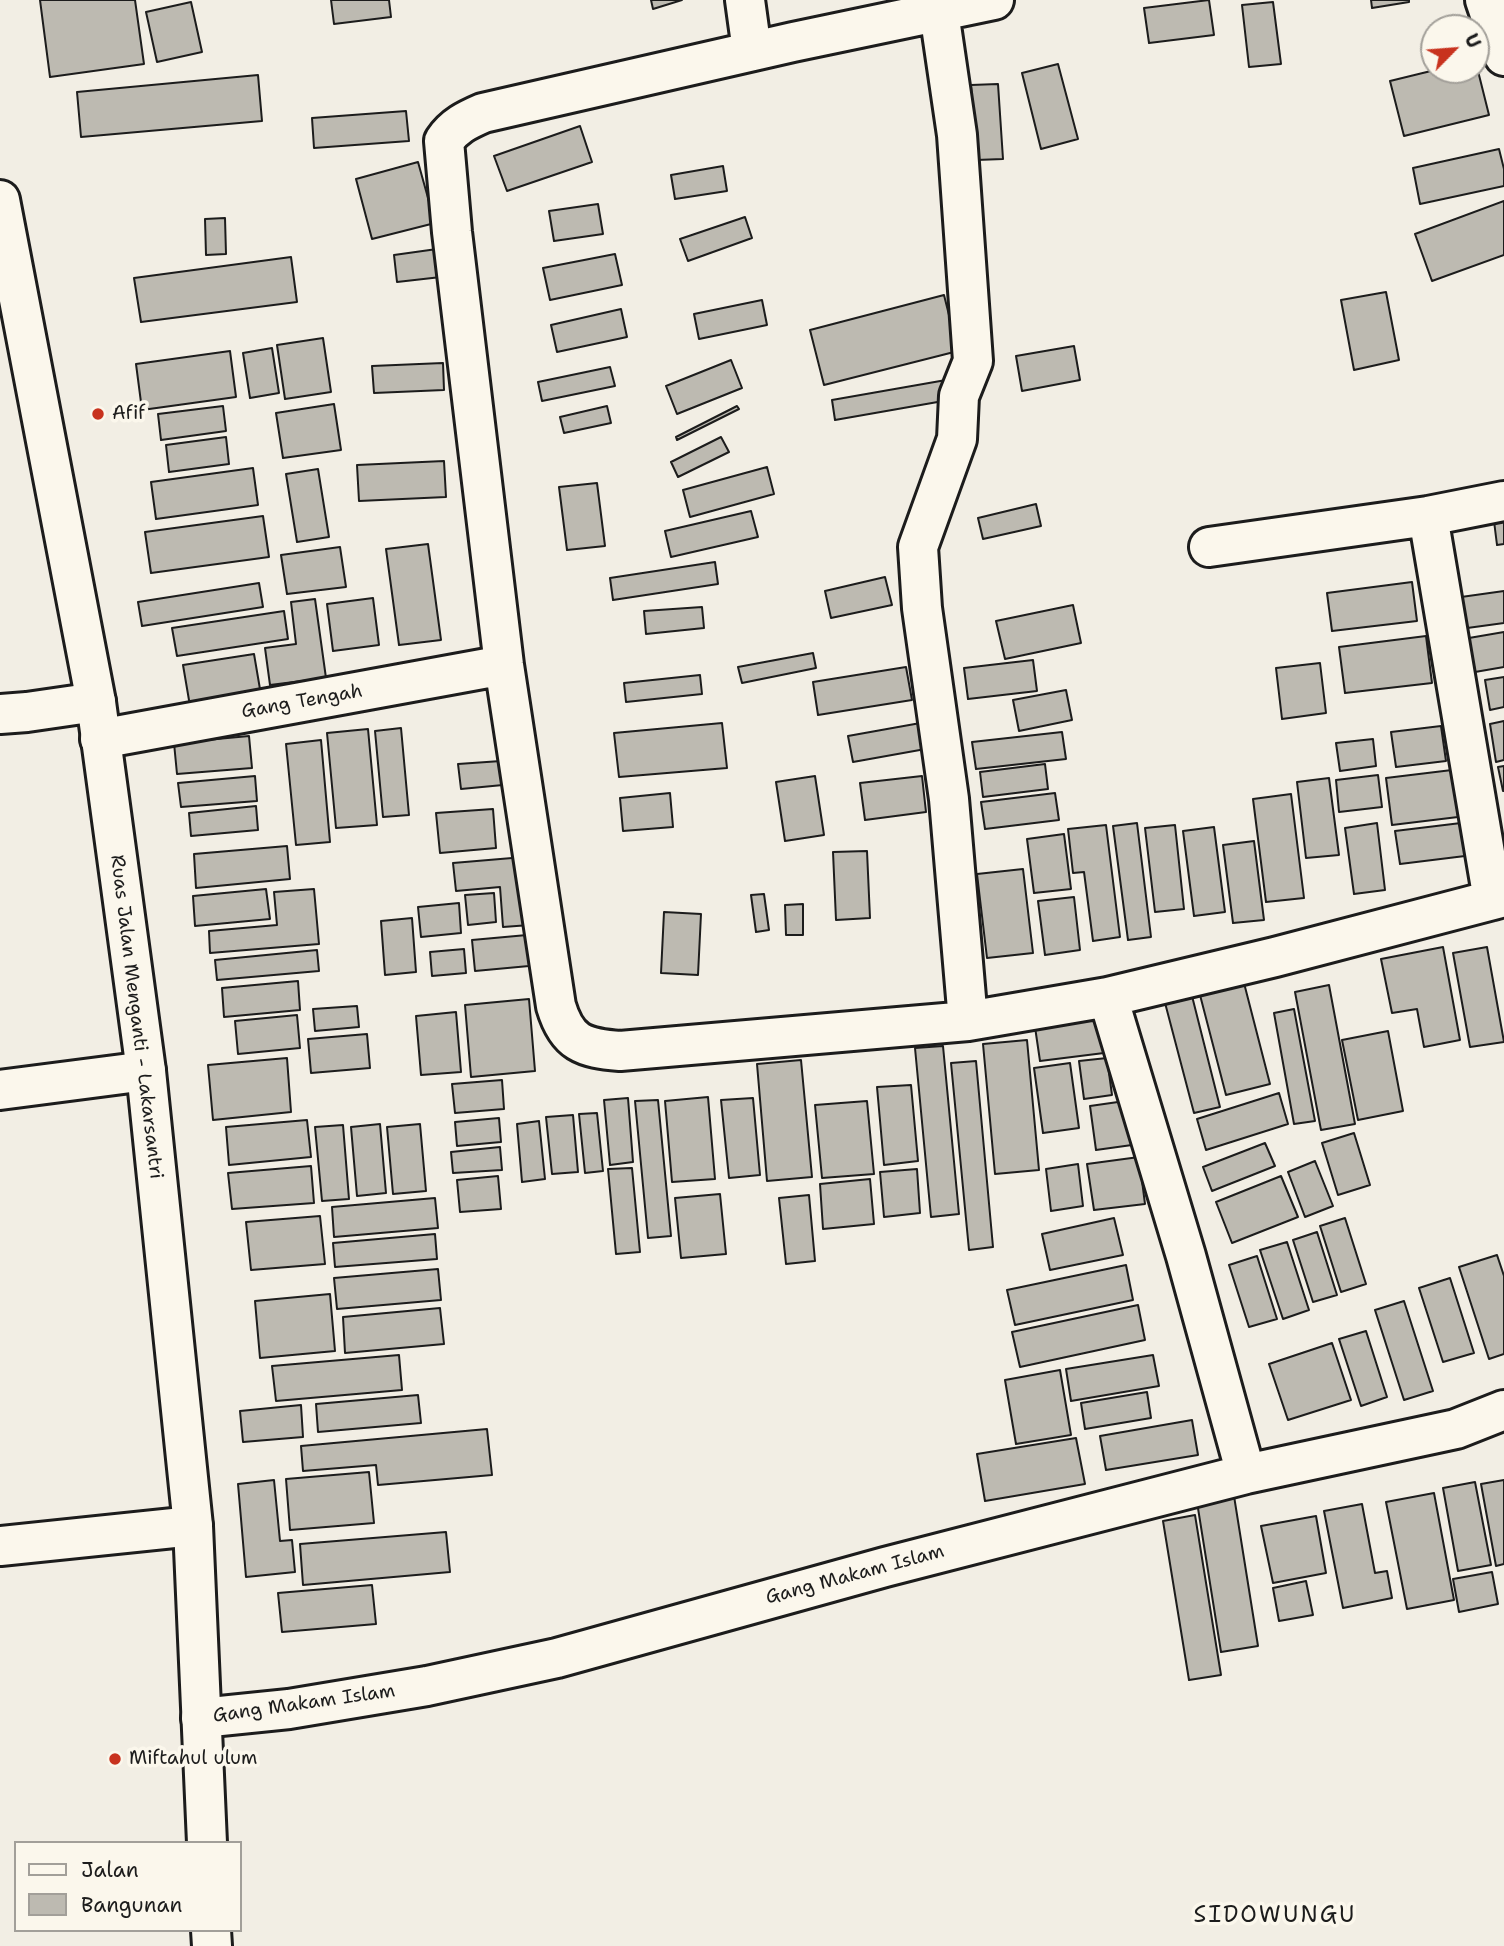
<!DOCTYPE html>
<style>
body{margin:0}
#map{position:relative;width:1504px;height:1946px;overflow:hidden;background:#f2eee4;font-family:"Shantell Sans",sans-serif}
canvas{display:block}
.legend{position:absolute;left:14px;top:1841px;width:228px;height:91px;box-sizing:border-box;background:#fbf7ec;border:2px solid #a29f99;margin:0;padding:9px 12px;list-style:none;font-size:21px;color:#1c1c1c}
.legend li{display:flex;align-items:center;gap:14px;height:35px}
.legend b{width:35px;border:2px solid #a29f99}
.north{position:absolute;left:1420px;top:14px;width:70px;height:70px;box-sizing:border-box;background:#fbf7ec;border:2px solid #a29f99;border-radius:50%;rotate:65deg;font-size:19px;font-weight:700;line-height:28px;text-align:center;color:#1c1c1c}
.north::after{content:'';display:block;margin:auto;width:24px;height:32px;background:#c8321e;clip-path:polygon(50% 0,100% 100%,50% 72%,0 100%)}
</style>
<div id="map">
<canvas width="1504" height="1946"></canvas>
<ul class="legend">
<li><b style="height:9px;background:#fbf7ec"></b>Jalan</li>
<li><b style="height:19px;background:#bdbab1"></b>Bangunan</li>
</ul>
<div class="north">U</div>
</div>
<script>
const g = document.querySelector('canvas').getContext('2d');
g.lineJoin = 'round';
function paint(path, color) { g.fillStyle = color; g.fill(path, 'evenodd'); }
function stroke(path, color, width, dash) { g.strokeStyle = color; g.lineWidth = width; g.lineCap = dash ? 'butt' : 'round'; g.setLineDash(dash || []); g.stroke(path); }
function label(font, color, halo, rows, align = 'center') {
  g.font = font + ' "Shantell Sans",sans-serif'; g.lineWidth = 7; g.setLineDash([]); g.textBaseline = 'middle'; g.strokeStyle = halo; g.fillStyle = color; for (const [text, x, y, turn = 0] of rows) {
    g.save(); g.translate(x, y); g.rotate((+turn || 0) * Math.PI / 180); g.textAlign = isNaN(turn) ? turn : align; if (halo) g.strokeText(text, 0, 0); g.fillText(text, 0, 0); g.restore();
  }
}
const building = new Path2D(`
 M40,0H135L144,64L50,77Z
 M331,0H389L391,17L334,24Z
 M651,0H682L653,9Z
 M1209,0L1214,35L1149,43L1144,8Z
 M1371,0H1409V2L1372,8Z
 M191,2L202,52L157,62L146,12Z
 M1273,2L1281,64L1249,67L1242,5Z
 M1476,63L1489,115L1404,136L1390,81L1435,70H1476Z
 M1058,64L1078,139L1041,149L1022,73Z
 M258,75L262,121L81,137L77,92Z
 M998,84L1003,159L976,160L971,85Z
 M406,111L409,141L314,148L312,118Z
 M580,126L592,162L507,191L494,156Z
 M1499,149L1504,169V186L1420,204L1413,168Z
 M418,162L435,223L372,239L356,179Z
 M723,166L727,191L675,199L671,175Z
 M1504,201V255L1432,281L1415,234Z
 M598,204L603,234L554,241L549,211Z
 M745,217L752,238L688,261L680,239Z
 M225,218L226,254L206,255L205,219Z
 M437,249L441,277L397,282L394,255Z
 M615,254L622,285L550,300L543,268Z
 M291,257L297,302L141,322L134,278Z
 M1386,292L1399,360L1354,370L1341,300Z
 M944,295L958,351L824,385L810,330Z
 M762,300L767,325L699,339L694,314Z
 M621,309L627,337L557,352L551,325Z
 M323,338L331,392L285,399L277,345Z
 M1074,346L1080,380L1022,391L1016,356Z
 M272,348L279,393L250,398L243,353Z
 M230,351L236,397L142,410L136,364Z
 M731,360L742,388L677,414L666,386Z
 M443,363L444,390L374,393L372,366Z
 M610,367L615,386L542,401L538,382Z
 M946,380L949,400L835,420L832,400Z
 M334,404L341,450L283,458L276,413Z
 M223,406L226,431L161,440L158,414Z
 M607,406L611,423L564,433L560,417Z
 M737,406L739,409L677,440L676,437Z
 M226,437L229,464L169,472L166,445Z
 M721,437L729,452L678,477L671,462Z
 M444,461L446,497L359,501L357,465Z
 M767,467L774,494L690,517L683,490Z
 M253,468L258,505L156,519L151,482Z
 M318,469L329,537L297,542L286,474Z
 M597,483L605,546L567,550L559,487Z
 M1036,504L1041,526L983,539L978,518Z
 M751,511L758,537L671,557L665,531Z
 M263,516L269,557L151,573L145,532Z
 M1504,520V544L1497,545L1494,521Z
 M428,544L441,640L399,645L386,549Z
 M340,547L346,587L287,594L281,555Z
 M715,562L718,584L613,600L610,578Z
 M885,577L892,605L831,618L825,591Z
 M1412,582L1417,621L1332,631L1327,593Z
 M259,583L263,607L142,626L138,602Z
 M1504,591V623L1460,629L1454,598Z
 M373,598L379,645L333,651L327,604Z
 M315,599L326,678L270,685L265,648L296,644L291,602Z
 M1073,605L1081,643L1005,659L996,621Z
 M702,607L704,628L646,634L644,611Z
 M284,611L288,639L177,656L172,628Z
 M1504,632V667L1475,672L1469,638Z
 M1426,636L1432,683L1345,693L1339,647Z
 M813,653L816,668L742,683L738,667Z
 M254,654L261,695L190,706L183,665Z
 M1033,660L1037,691L968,699L964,668Z
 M1320,663L1326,713L1282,719L1276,668Z
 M906,667L912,700L818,715L813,682Z
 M700,675L702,694L626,702L624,683Z
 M1504,677V707L1490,710L1485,680Z
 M1066,690L1072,720L1019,731L1013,700Z
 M1504,721V760L1496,762L1490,724Z
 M926,722L931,748L853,762L848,736Z
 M722,723L727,768L619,777L614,733Z
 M1441,726L1446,761L1396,767L1391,732Z
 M401,728L409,815L383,817L375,731Z
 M368,729L377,825L336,828L327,733Z
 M1062,732L1066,759L976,769L972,742Z
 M249,736L252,768L177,774L174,743Z
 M1373,739L1376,766L1340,771L1336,743Z
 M321,740L330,842L296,845L286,744Z
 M501,761L503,785L461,789L458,764Z
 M1045,764L1048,789L983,797L980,772Z
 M1504,766V791H1503L1498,767Z
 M1452,770L1458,817L1392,825L1386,778Z
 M1378,775L1382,807L1339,812L1336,780Z
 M255,776L257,801L181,807L178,783Z
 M815,776L824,835L785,841L776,782Z
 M922,776L926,812L865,820L860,783Z
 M1329,778L1339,855L1306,858L1297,782Z
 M670,793L673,827L623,831L620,798Z
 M1055,793L1059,820L985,829L981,802Z
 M1291,794L1304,898L1266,902L1253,799Z
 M256,806L258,830L191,836L189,813Z
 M493,809L496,848L440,853L436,813Z
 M1137,823L1151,937L1128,940L1113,826Z
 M1377,823L1385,890L1354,894L1345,828Z
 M1461,823L1465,856L1400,864L1395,831Z
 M1106,825L1120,937L1093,941L1084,872L1073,873L1068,829Z
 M1175,825L1184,909L1155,912L1145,828Z
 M1214,827L1225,912L1194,916L1183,831Z
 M1064,834L1071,889L1034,893L1027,839Z
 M1254,841L1264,920L1233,923L1223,845Z
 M287,846L290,879L196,888L194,854Z
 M867,851L870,918L836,920L833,852Z
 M524,857L530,925L503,927L500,887L456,891L453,863Z
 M1023,869L1033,953L987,958L977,874Z
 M266,889L270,919L195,926L193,896Z
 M314,889L319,944L210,953L209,931L277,925L274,892Z
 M494,893L496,922L468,925L465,895Z
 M764,894L769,930L756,932L751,895Z
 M1074,897L1080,950L1045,955L1038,901Z
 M459,903L461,933L421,937L418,907Z
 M803,904V935H786L785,905Z
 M664,912L701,914L698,975L661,973Z
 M412,918L416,972L385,975L381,921Z
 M527,935L529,966L475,971L472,940Z
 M1443,947L1460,1040L1424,1047L1417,1009L1392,1013L1381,959Z
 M1487,947L1504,1042L1470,1047L1453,953Z
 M464,949L466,973L432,976L430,952Z
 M317,950L319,971L217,980L215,960Z
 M298,981L300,1010L224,1017L222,988Z
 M1244,983L1270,1084L1226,1095L1200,995Z
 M1329,985L1355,1124L1321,1130L1295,992Z
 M1191,992L1220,1107L1194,1113L1164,999Z
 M529,999L535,1071L471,1077L465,1005Z
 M357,1006L359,1027L315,1031L313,1009Z
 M1294,1009L1315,1121L1294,1124L1274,1013Z
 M456,1012L461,1072L421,1075L416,1016Z
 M297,1015L300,1048L238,1054L235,1021Z
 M1107,1018L1112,1052L1040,1061L1035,1027Z
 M1388,1031L1403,1111L1358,1120L1342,1040Z
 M367,1034L370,1068L311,1073L308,1039Z
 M1027,1040L1039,1170L995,1174L983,1044Z
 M943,1046L959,1214L931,1217L915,1048Z
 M287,1058L291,1112L213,1120L208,1065Z
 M1107,1058L1112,1095L1084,1099L1079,1061Z
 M801,1060L812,1177L767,1181L757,1064Z
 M976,1061L993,1247L969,1250L951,1063Z
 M1070,1063L1079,1128L1043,1133L1034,1068Z
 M502,1080L504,1109L455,1113L452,1084Z
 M911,1085L918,1161L884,1165L877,1087Z
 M1279,1093L1288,1124L1206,1150L1197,1119Z
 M708,1097L715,1179L672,1182L665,1101Z
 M628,1098L633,1162L610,1165L604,1100Z
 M753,1098L760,1175L729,1178L721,1100Z
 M658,1100L671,1236L648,1238L635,1101Z
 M867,1101L874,1174L822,1178L815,1105Z
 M1125,1101L1132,1145L1096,1150L1090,1106Z
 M597,1113L603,1171L585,1173L579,1114Z
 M573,1115L578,1172L552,1174L546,1117Z
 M499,1118L501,1142L457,1146L455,1122Z
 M307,1120L311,1157L229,1165L226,1127Z
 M539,1121L545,1179L522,1182L517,1124Z
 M380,1124L386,1193L357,1196L351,1127Z
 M420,1124L426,1191L393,1194L387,1127Z
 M343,1125L349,1199L322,1201L315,1127Z
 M1354,1133L1370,1185L1338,1195L1322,1143Z
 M1265,1143L1275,1166L1212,1191L1203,1167Z
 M500,1147L502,1170L453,1173L451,1152Z
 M1139,1157L1145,1204L1094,1210L1087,1164Z
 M1315,1161L1333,1206L1305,1217L1288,1172Z
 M1078,1164L1083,1206L1051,1211L1046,1169Z
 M311,1166L314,1203L232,1209L228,1173Z
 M632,1168L640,1252L616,1254L608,1169Z
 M917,1169L920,1213L884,1217L880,1172Z
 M498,1176L501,1209L460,1212L457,1180Z
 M1281,1176L1298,1217L1232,1243L1216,1202Z
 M870,1179L874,1224L823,1229L820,1184Z
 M720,1194L726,1254L681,1258L675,1198Z
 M809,1195L815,1261L786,1264L779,1198Z
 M435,1198L438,1228L334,1237L332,1207Z
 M320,1216L325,1264L251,1270L246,1222Z
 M1114,1218L1123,1255L1050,1270L1042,1234Z
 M1345,1218L1366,1284L1341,1292L1320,1226Z
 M1317,1232L1337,1295L1313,1302L1293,1240Z
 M435,1234L437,1259L335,1267L333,1243Z
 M1287,1242L1309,1310L1283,1319L1260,1250Z
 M1497,1255L1504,1276V1354L1489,1359L1459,1267Z
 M1257,1256L1277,1319L1249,1327L1229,1265Z
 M1126,1265L1133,1300L1015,1325L1007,1290Z
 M438,1269L441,1300L337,1309L334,1278Z
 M1450,1278L1474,1353L1443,1362L1419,1288Z
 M330,1294L335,1351L260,1358L255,1301Z
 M1404,1301L1433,1391L1404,1400L1375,1310Z
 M1138,1305L1145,1340L1020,1367L1012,1332Z
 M440,1308L444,1344L345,1353L343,1317Z
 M1366,1331L1387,1397L1361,1406L1339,1339Z
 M1332,1343L1351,1400L1288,1420L1269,1364Z
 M399,1355L402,1390L276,1401L272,1366Z
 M1153,1355L1159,1386L1071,1401L1066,1369Z
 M1060,1370L1071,1435L1016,1444L1005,1380Z
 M1147,1392L1151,1418L1085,1429L1081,1403Z
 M418,1395L421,1423L318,1432L316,1404Z
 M301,1405L303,1437L243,1442L240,1411Z
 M1192,1420L1198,1455L1106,1470L1100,1436Z
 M487,1429L492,1475L378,1485L376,1465L303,1471L301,1446Z
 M1076,1438L1085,1484L985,1501L977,1454Z
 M369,1472L374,1523L290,1530L286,1479Z
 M274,1480L280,1541L292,1540L295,1572L246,1577L238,1484Z
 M1504,1480V1564L1496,1566L1481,1484Z
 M1475,1482L1491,1565L1458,1571L1443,1488Z
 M1434,1493L1454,1600L1407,1609L1386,1502Z
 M1234,1496L1258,1646L1221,1652L1197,1502Z
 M1362,1504L1375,1573L1387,1571L1392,1598L1343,1608L1324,1511Z
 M1195,1515L1221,1675L1189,1680L1163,1521Z
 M1316,1516L1326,1573L1273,1583L1261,1526Z
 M446,1532L450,1572L303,1585L300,1544Z
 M1492,1572L1498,1604L1459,1612L1453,1579Z
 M1306,1581L1313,1615L1279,1621L1273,1588Z
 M372,1585L376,1624L282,1632L278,1593Z`);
paint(building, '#bdbab1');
stroke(building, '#1c1c1c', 2);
const minor = new Path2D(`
 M745,0L752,51
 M994,0L793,42L483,113C467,120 454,126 444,141L452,232L504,665L556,1006C567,1043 583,1048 620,1051L968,1021L1108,997L1275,957L1504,897
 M1485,0L1504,56
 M939,12L957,135L973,361L959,396L957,439L918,547L922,608L949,799L968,1021
 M1428,516L1493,900
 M1209,547L1428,516L1504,501
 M0,714L27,712L96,702
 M100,739L504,665
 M1108,997L1186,1256L1246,1474
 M0,1090L146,1071
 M0,1546L193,1526
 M201,1718L289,1709L427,1686L557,1658L885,1567L1246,1474L1456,1429L1504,1410`);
const secondary = new Path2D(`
 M0,200L96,702L146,1071L193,1526L207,1843
 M211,1930L212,1946`);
stroke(minor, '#1c1c1c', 44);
stroke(secondary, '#1c1c1c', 44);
stroke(minor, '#fbf7ec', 38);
stroke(secondary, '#fbf7ec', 38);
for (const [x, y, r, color] of [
 [98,414,7,"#c8321e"],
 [115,1759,7,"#c8321e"]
]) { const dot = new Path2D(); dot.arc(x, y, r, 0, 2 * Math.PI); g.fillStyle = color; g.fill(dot); stroke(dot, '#fbf7ec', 2.5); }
label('19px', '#1c1c1c', '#fbf7ec', [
 ["Afif",112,414],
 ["Miftahul ulum",129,1759]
], 'left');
label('19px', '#1c1c1c', '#fbf7ec', [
 ["Gang Tengah",302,702,-10],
 ["Ruas Jalan Menganti - Lakarsantri",136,1017,83],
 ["Gang Makam Islam",855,1575,-15],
 ["Gang Makam Islam",304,1704,-8]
]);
g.letterSpacing = '2px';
label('23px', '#1c1c1c', '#fbf7ec', [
 ["SIDOWUNGU",1275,1916]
]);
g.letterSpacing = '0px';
</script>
